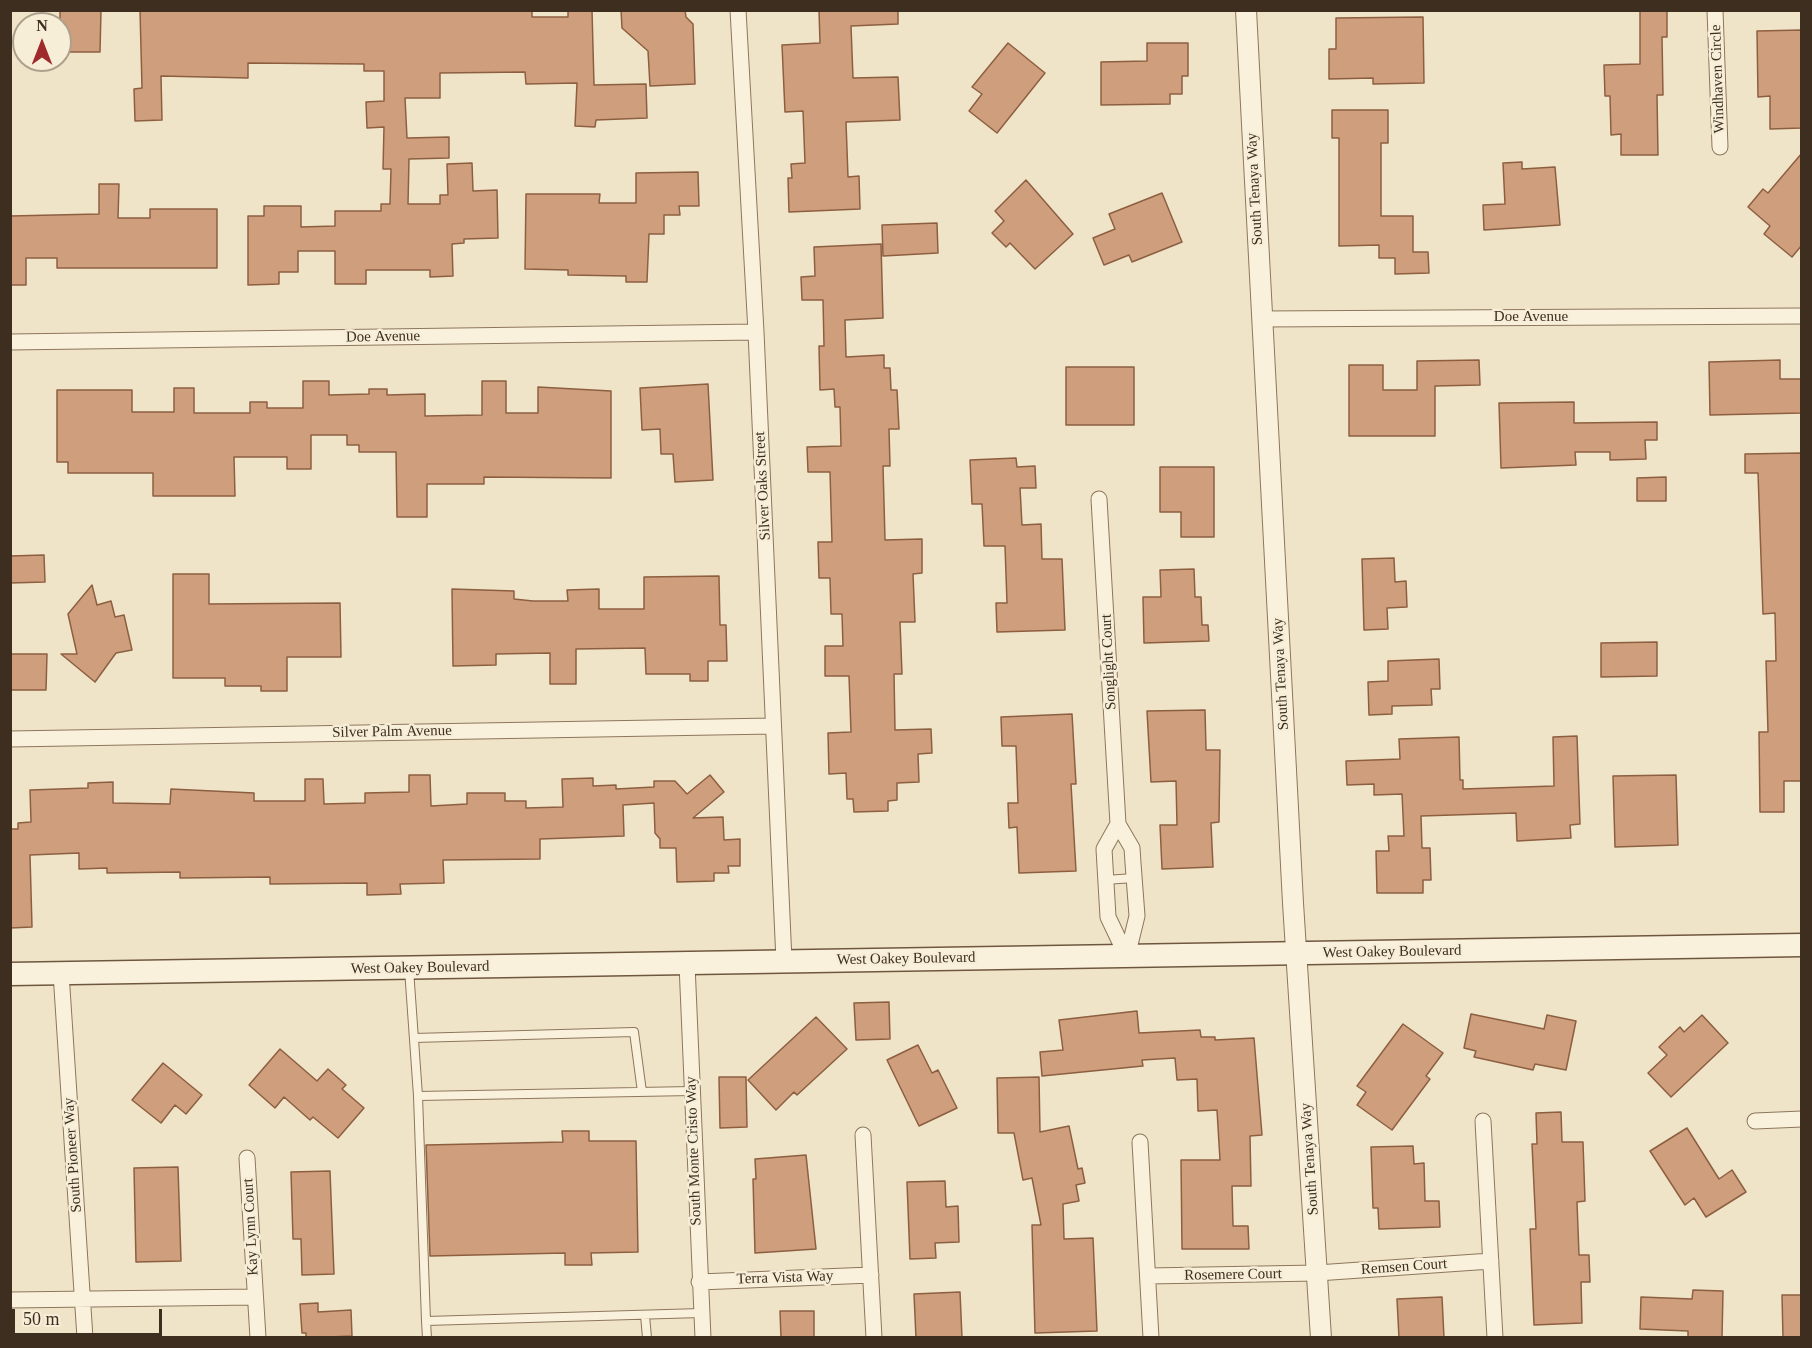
<!DOCTYPE html>
<style>
body{margin:0}
#map{position:relative;width:1812px;height:1348px;overflow:hidden;background:#f0e4c8;font-family:"Times New Roman",serif}
canvas{display:block}
.frame{position:absolute;inset:0;border:12px solid #3d2e20;pointer-events:none}
.north{position:absolute;left:12px;top:12px;width:60px;height:60px;box-sizing:border-box;background:#f7eed8;border:2px solid #ada18e;border-radius:50%;rotate:0deg;font-size:16px;font-weight:700;line-height:24px;text-align:center;color:#3d2e20}
.north::after{content:'';display:block;margin:auto;width:21px;height:27px;background:#9e2a2b;clip-path:polygon(50% 0,100% 100%,50% 72%,0 100%)}
.scale{position:absolute;left:12px;top:1309px;width:150px;height:27px;box-sizing:border-box;border:3px solid #3d2e20;border-top:0;padding-left:8px;font-size:18px;line-height:21px;white-space:nowrap;color:#3d2e20;-webkit-text-stroke:4px #f7eed8;paint-order:stroke}
</style>
<div id="map">
<canvas width="1812" height="1348"></canvas>
<div class="frame"></div>
<div class="north">N</div>
<div class="scale">50 m</div>
</div>
<script>
const g = document.querySelector('canvas').getContext('2d');
g.lineJoin = 'round';
function paint(path, color) { g.fillStyle = color; g.fill(path, 'evenodd'); }
function stroke(path, color, width, dash) { g.strokeStyle = color; g.lineWidth = width; g.lineCap = dash ? 'butt' : 'round'; g.setLineDash(dash || []); g.stroke(path); }
function label(font, color, halo, rows, align = 'center') {
  g.font = font + ' "Times New Roman",serif'; g.lineWidth = 5; g.setLineDash([]); g.textBaseline = 'middle'; g.strokeStyle = halo; g.fillStyle = color; for (const [text, x, y, turn = 0] of rows) {
    g.save(); g.translate(x, y); g.rotate((+turn || 0) * Math.PI / 180); g.textAlign = isNaN(turn) ? turn : align; if (halo) g.strokeText(text, 0, 0); g.fillText(text, 0, 0); g.restore();
  }
}
const building = new Path2D(`
 M60,10H101L100,52H60Z
 M140,10H532V17H568V10H592L594,85L646,84L647,118L596,120L595,127L575,126L577,83L526,84L525,72L440,73V98H405L407,138L449,137V158L409,159L408,204H440V195H448L447,164L472,163L473,191L497,190L498,238L464,239V243L452,244L453,276L430,277V270H366V284H335V251H298V272H279V284L248,285V216H264V206H301V227L335,226V211H381V204H390L391,169H383L384,127L367,128L366,102L384,101V71H364V64L248,63V78L161,76L162,120L135,121L134,89L142,88Z
 M621,10H685L686,17L693,24L695,84L650,86L648,51L622,28Z
 M819,10H898V24L851,26L853,78L898,77L900,120L846,122L848,177L859,176L860,209L789,212L788,178H792L791,164L805,163L803,111L785,112L782,45L820,43Z
 M1640,10H1667V37H1662L1663,95H1657L1658,155H1621V134L1611,135L1610,96H1605L1604,65L1640,64Z
 M1423,17L1424,83L1373,84V78L1329,79V49H1336V18Z
 M1802,30V128L1770,129V96L1758,97L1757,31Z
 M1008,43L1045,73L997,133L969,111L982,94L972,87Z
 M1147,43H1188V76H1182V94H1170V104L1101,105V62L1147,61Z
 M1332,110H1388V143H1381V216H1413V252H1428L1429,273L1395,274V258H1379V245L1339,246V138H1332Z
 M1802,153V245L1792,257L1764,234L1770,226L1748,207L1763,189L1768,193Z
 M1522,162V169L1555,167L1560,225L1484,230L1483,205L1505,204L1503,163Z
 M698,172L699,206H679L680,215H664V234H649L647,282H626V276L568,275V270L525,269L526,194H600L599,203H636V173Z
 M1026,180L1073,234L1035,269L1010,243L1006,247L992,233L1004,221L995,211Z
 M99,184H119L118,218H150V209H217V268H57V258H26V285H10V216L99,214Z
 M1162,193L1182,242L1132,262L1129,255L1104,265L1093,238L1115,229L1109,214Z
 M937,223L938,253L883,256L882,225Z
 M881,244L883,318L845,320L846,357L884,355V368H890L891,390H897L899,429H889L890,466H883L885,540L922,539V573L913,574L915,622H900L902,674H894L895,730L931,729L932,753L918,754L919,782L897,783V800L888,801V811L854,812L853,799H847L846,773L829,774L828,733L851,732L849,676H825V646H843L842,614H831L830,578H819L818,542H832L830,472H808L807,447L841,446L840,407H835L834,389L820,390L819,346H824L823,300H802L801,277L815,276L814,247Z
 M1479,360L1480,385L1435,386V436H1349V365H1383V390H1417V361Z
 M1780,360V379H1802V413L1710,415L1709,362Z
 M1066,367H1134V425H1066Z
 M303,381H329V395L369,394V389H387V395L425,394V416L482,415V381H506V413H538V387L611,391V478L484,477V484H427V517H397L396,452H359V445H347V435H311V469H287V457H234L235,496H153V473H68V462H57V390H132V412H174V388H194V413H250V402H267V408H303Z
 M708,384L713,480L675,482L673,454H661L660,429L642,430L640,388Z
 M1574,402V423L1657,422V440H1645L1646,459L1610,460V452H1575L1576,465L1501,468L1499,403Z
 M1802,453V781H1784V812H1760L1759,732H1768L1766,661H1776L1775,613L1763,614L1758,473H1745V454Z
 M1016,458L1017,467L1035,466L1036,488H1020L1022,525L1041,524L1042,559H1062L1065,630L997,632L996,603H1007L1005,546H984L982,504H972L970,460Z
 M1160,467H1214V537H1181V512H1160Z
 M1666,477V501H1637V478Z
 M44,555L45,582L10,583V556Z
 M1394,558L1395,582L1406,581L1407,607L1387,608L1388,629L1364,630L1362,559Z
 M1194,569L1195,597H1201L1202,625H1208L1209,641L1144,643L1143,597H1161L1160,570Z
 M173,574H209V604L340,603L341,657H287V691H261V686H225V678H173Z
 M719,576L720,625H726L727,661H708V681H690V674H646L645,648L576,649V684H550V653L496,654V665L453,666L452,589L514,591V599L533,601H568L567,590L599,589V609H644V577Z
 M92,585L97,605L111,601L115,617L124,615L132,650L116,653L95,682L61,654H77L68,614Z
 M1657,642V676L1601,677V643Z
 M10,654H47L46,690H10Z
 M1439,659L1440,689H1431L1432,705L1392,706V714L1369,715L1368,682L1388,681V661Z
 M1205,710L1206,750H1220L1219,822L1211,823L1213,867L1162,869L1160,825H1177L1176,781L1151,782L1147,711Z
 M1072,714L1076,784H1071L1076,871L1019,873L1017,827L1009,828L1008,803H1018L1016,746H1002L1001,717Z
 M1577,736L1580,824L1570,825L1571,838L1517,841L1516,813L1421,816L1422,848H1430L1431,880H1423V893H1377L1376,851H1389L1388,836H1404L1402,794L1374,795V784L1347,785L1346,761L1400,759L1399,739L1459,737L1460,780H1463V789L1554,786L1553,737Z
 M409,775H430L431,806L467,804V793H505V801H526V808L563,807L562,779L593,778V786L616,785V789L654,787V781H675L687,794L710,775L724,792L693,818L723,817L724,840L740,839V866H728L729,873H714V881L677,882L676,848H660V839L655,833L654,803L623,805L624,836L540,839V859L443,860L444,883L400,884L401,894L367,895V883L270,884V877L180,878V872L107,873V868L79,869V853L30,855L32,927L10,928V829H18V823L31,822L30,790L88,788V783L113,782V803L170,804L171,789L254,793V801H305V779H323L324,804L365,803V793L409,792Z
 M1676,775L1678,845L1615,847L1613,776Z
 M889,1002L890,1039L856,1040L854,1003Z
 M1137,1011L1139,1033L1200,1030L1201,1037H1215V1040L1254,1038L1262,1135L1250,1136L1251,1186H1232L1233,1226H1248L1249,1249H1182L1181,1160H1220L1217,1110L1198,1111L1197,1079L1177,1080L1175,1058L1142,1060L1143,1066L1042,1076L1040,1052L1063,1050L1059,1020Z
 M1471,1014L1544,1029L1547,1015L1576,1021L1566,1070L1535,1064L1533,1070L1474,1057L1476,1051L1464,1048Z
 M1702,1015L1728,1043L1671,1097L1648,1073L1667,1055L1659,1047L1680,1027L1684,1032Z
 M816,1017L847,1049L797,1095L794,1092L776,1110L748,1080Z
 M1403,1024L1443,1053L1426,1076L1430,1079L1392,1130L1357,1105L1366,1092L1357,1086Z
 M918,1045L932,1073L938,1070L957,1108L919,1126L887,1060Z
 M280,1049L317,1081L328,1069L346,1085L342,1089L364,1108L338,1138L313,1117L310,1120L284,1097L275,1108L249,1085Z
 M163,1063L202,1095L186,1114L175,1105L161,1123L132,1100Z
 M719,1077H746L747,1127L720,1128Z
 M1039,1077L1040,1132L1069,1126L1078,1169L1082,1168L1085,1183L1076,1185L1079,1201L1063,1204L1064,1239L1093,1238L1097,1331L1035,1333L1032,1225H1041L1032,1178L1023,1180L1014,1133H998L997,1078Z
 M1561,1112L1562,1142H1583L1585,1201L1577,1202L1579,1255H1589L1590,1282H1581L1582,1323L1534,1325L1530,1229H1536L1532,1144H1537L1536,1113Z
 M1687,1128L1719,1179L1732,1170L1746,1192L1706,1217L1694,1198L1685,1205L1650,1151Z
 M562,1131H589V1141H636L638,1252L591,1253L592,1265H565V1253L430,1256L426,1145L563,1142Z
 M1413,1146L1414,1164L1424,1163L1425,1201H1439L1440,1227L1379,1229L1378,1208H1373L1371,1147Z
 M806,1155L816,1249L755,1253L753,1179H756L755,1159Z
 M178,1167L181,1261L136,1262L134,1168Z
 M330,1171L334,1274L302,1275L301,1239H293L291,1172Z
 M945,1181L946,1207L958,1206L959,1242L935,1243L936,1258L910,1259L907,1182Z
 M1693,1290L1723,1291L1722,1338H1688V1331L1640,1329L1641,1297L1692,1299Z
 M960,1292L962,1338H916L914,1294Z
 M1782,1295H1802V1338H1783Z
 M1442,1297L1444,1338H1399L1397,1299Z
 M318,1303V1312L351,1310L352,1336L306,1338V1333H302L300,1304Z
 M780,1311H814V1338H781Z`);
paint(building, '#cf9f7d');
stroke(building, '#8d5f41', 1.5);
const service = new Path2D(`
 M1105,880L1134,878
 M409,969L418,1096
 M414,1038L634,1032L642,1092
 M692,1091L418,1096L426,1321L701,1313
 M645,1315L647,1338
 M426,1321L427,1338`);
const minor = new Path2D(`
 M738,10L756,332L784,961
 M1715,10L1720,147
 M1261,319L1802,316
 M10,342L756,332
 M1099,499L1118,824L1132,848L1133,863L1137,916L1127,957
 M10,739L773,726
 M1118,824L1104,849L1108,917L1127,957
 M687,964L703,1338
 M61,973L85,1338
 M1483,1121L1495,1338
 M1755,1121L1802,1119
 M863,1135L874,1338
 M1140,1142L1151,1338
 M247,1158L258,1338
 M1148,1276L1317,1273L1491,1261
 M699,1282L871,1275
 M10,1300L255,1297`);
const tertiary = new Path2D(`
 M1246,10L1293,903L1321,1338`);
const secondary = new Path2D(`
 M10,974L1802,945`);
stroke(service, '#8d765c', 10);
stroke(minor, '#8d765c', 17);
stroke(tertiary, '#8d765c', 22);
stroke(secondary, '#6f573f', 25);
stroke(service, '#faf1dc', 8);
stroke(minor, '#faf1dc', 15);
stroke(tertiary, '#faf1dc', 20);
stroke(secondary, '#faf1dc', 22);
label('15px', '#3d2e20', '#f7eed8', [
 ["Windhaven Circle",1718,79,-92],
 ["South Tenaya Way",1255,189,-93],
 ["Doe Avenue",1531,317],
 ["Doe Avenue",383,337,-1],
 ["Silver Oaks Street",763,486,-93],
 ["Songlight Court",1109,662,-93],
 ["South Tenaya Way",1281,674,-93],
 ["Silver Palm Avenue",392,732,-1],
 ["West Oakey Boulevard",1392,952,-1],
 ["West Oakey Boulevard",906,959,-1],
 ["West Oakey Boulevard",420,968,-1],
 ["South Monte Cristo Way",694,1151,-92],
 ["South Pioneer Way",73,1155,-94],
 ["South Tenaya Way",1310,1159,-94],
 ["Kay Lynn Court",251,1227,-93],
 ["Remsen Court",1404,1267,-4],
 ["Rosemere Court",1233,1275,-1],
 ["Terra Vista Way",785,1278,-2]
]);
</script>
